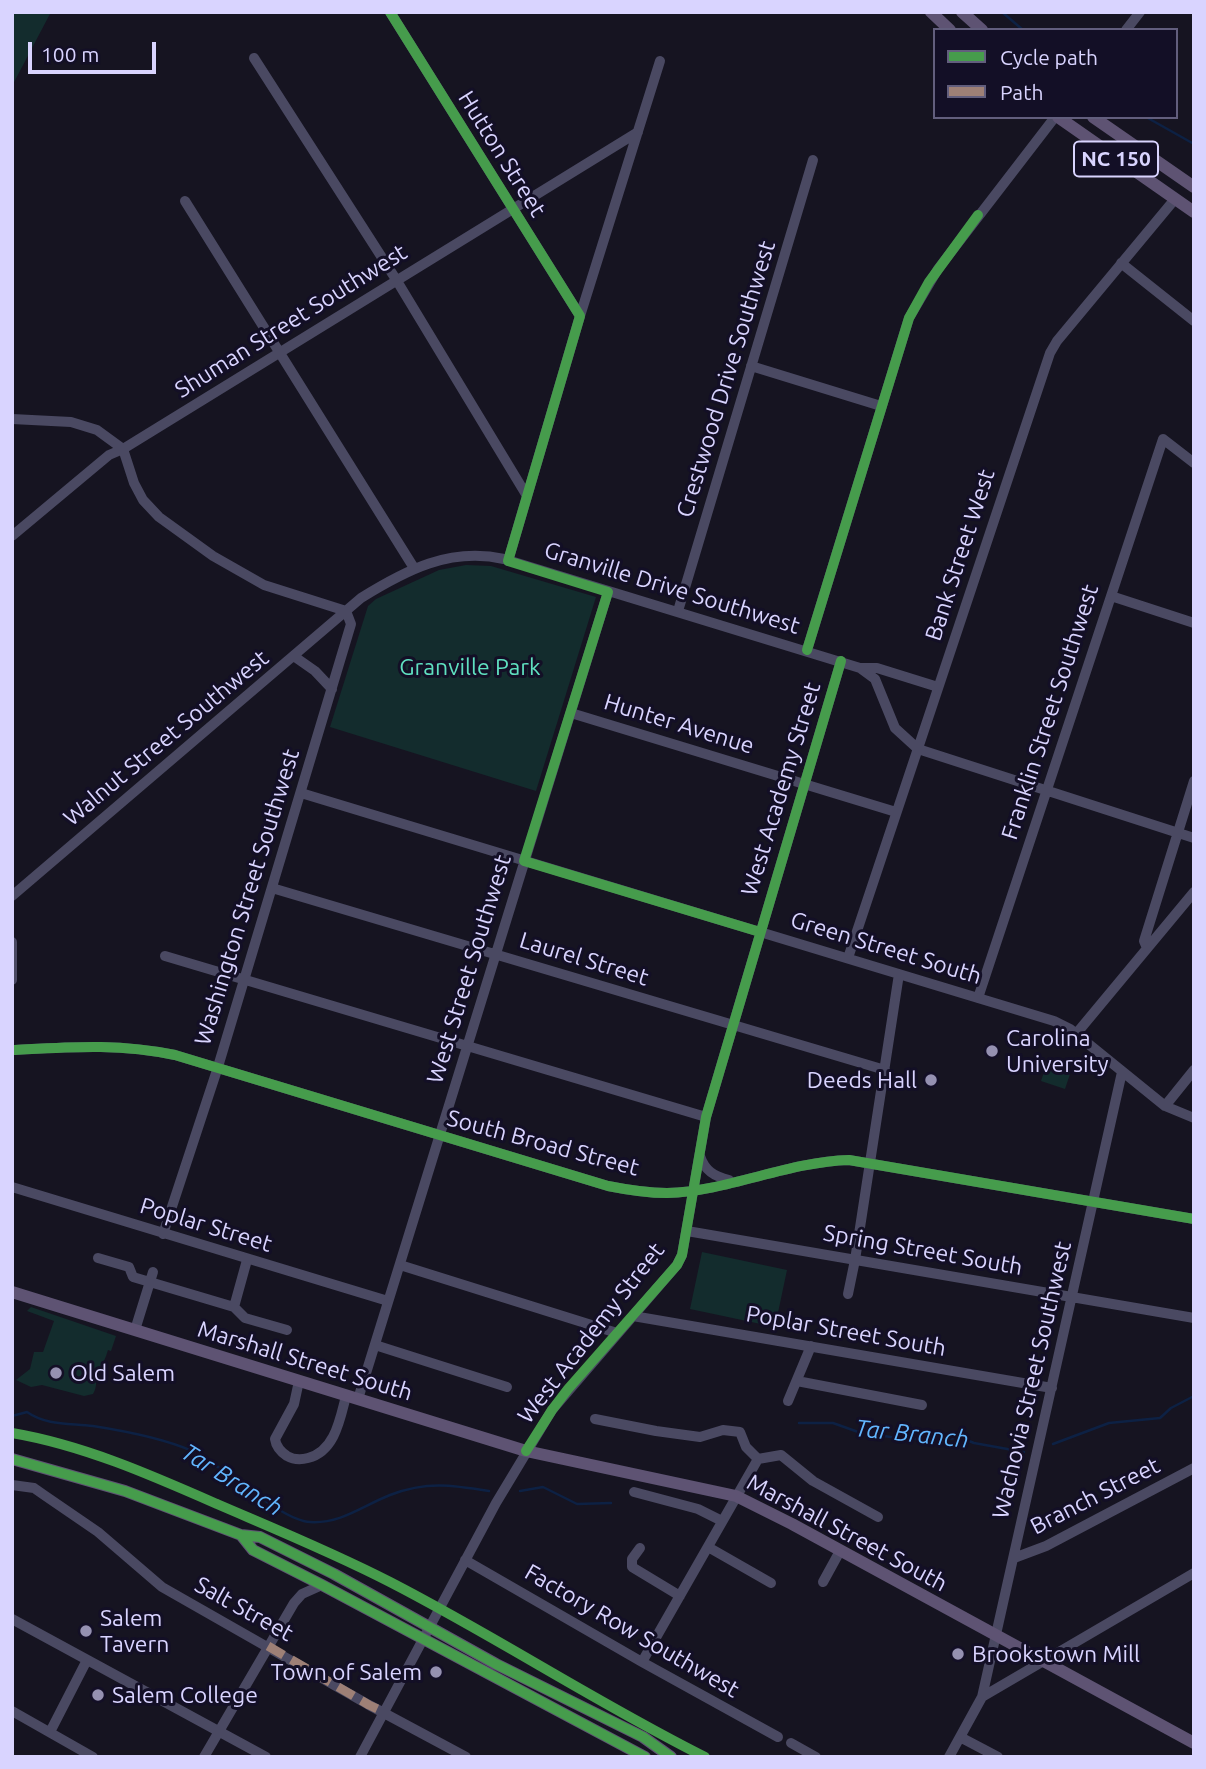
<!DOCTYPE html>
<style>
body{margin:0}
#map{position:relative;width:1206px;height:1769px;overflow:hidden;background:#161421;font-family:Ubuntu,sans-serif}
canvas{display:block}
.frame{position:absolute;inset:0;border:14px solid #d9d4ff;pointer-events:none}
.legend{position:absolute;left:933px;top:28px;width:245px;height:91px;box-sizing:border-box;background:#130f26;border:2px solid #625e7d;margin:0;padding:9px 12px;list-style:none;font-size:21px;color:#d9d4ff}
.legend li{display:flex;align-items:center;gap:14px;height:35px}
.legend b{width:35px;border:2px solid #625e7d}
.scale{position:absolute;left:28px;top:42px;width:128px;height:32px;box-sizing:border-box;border:4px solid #d9d4ff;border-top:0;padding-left:9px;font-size:21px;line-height:24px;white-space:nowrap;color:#d9d4ff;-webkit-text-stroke:5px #130f26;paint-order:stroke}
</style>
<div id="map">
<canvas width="1206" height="1769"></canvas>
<div class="frame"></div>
<ul class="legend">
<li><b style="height:9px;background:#469c4c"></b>Cycle path</li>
<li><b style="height:9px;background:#9e8076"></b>Path</li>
</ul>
<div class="scale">100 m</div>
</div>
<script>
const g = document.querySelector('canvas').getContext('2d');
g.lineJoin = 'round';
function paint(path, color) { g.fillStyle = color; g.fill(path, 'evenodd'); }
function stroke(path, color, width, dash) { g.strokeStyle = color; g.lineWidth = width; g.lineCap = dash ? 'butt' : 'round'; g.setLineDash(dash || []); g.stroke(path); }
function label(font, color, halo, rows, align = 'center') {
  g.font = font + ' Ubuntu,sans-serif'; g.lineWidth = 6; g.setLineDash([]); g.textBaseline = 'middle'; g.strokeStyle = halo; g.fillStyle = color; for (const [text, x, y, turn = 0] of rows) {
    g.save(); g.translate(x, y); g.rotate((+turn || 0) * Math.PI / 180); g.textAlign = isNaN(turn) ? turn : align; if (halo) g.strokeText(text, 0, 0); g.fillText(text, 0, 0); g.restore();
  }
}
paint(new Path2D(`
 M12,12H51L12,86Z
 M466,565L491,566L596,597L536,791L330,727L368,606L376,599L439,570Z
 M1046,1066L1070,1074L1065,1089L1041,1081Z
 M702,1252L787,1270L775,1327L690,1309Z
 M31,1307L116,1336L111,1351L108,1350C106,1358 102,1365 98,1372C95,1379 98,1386 93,1394L84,1396L42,1385L31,1387L16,1380L30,1369L34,1352H43L54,1321L27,1311Z`), '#132c2d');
stroke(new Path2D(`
 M1002,12L1023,30
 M1146,117L1194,144
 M12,1416L27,1412C47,1426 71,1423 93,1426C125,1431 163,1438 192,1451C223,1465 281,1521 310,1522C341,1524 362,1506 390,1495C426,1481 452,1485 489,1491
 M799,1423H833L861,1433L891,1437L941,1441L959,1437L974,1443L1024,1452
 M1053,1444L1109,1423L1160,1418L1171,1408L1194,1396
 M520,1491L543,1487L577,1504L611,1503`), '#0d2144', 2.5);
stroke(new Path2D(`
 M390,12L580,316
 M1126,30L1140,12
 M254,58L397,281L527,496
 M185,201L414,568
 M1121,263L1194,321
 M751,366L881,406
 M12,419L71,422L97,430L123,449L134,483L143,500L159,517L213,556L264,585L346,611
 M12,536L109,455L123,449L638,132
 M508,561L580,316L660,61
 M1111,596L1194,623
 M678,611L813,160
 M807,650L909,318L938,269L1055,117
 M295,657L315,671L332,689
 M860,668H877L938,687
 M571,713L896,812
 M301,793L1054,1021L1070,1029L1165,1106L1194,1118
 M272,888L885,1070
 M12,896L361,598C406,570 450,547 504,559L860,668L875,679L895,728L918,749L1194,838
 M12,942V980
 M1147,948L1144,941L1194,781
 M165,956L706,1117
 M848,958L1050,353L1057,341L1175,199
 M978,998L1163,439L1194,463
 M1076,1034L1194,892
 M12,1050C70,1047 118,1043 175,1055L608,1186C628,1190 647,1193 667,1193C729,1191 787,1162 849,1160L1194,1219
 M1165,1106L1194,1070
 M700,1156C705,1171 714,1176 729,1180
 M12,1187L388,1301
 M687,1231L1194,1318
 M163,1234L217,1070L351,624L346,611
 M98,1258L129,1267L133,1277L234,1307L245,1318L287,1330
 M400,1265L617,1333
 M848,1294L855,1260L899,974
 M234,1307L247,1260
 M633,1316L1052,1388
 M135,1330L153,1272
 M375,1345L507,1387
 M299,1381L294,1404L275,1439C276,1446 281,1452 287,1456C294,1460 301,1460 308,1458C335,1451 340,1419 346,1396
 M797,1381L922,1405
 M358,1399L608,592
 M788,1401L811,1346
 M595,1419L656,1431L700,1437L723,1430L740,1432L746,1447L758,1459
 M758,1459L781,1455L813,1481L878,1517
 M12,1485L34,1488L44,1495L98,1532L162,1587L369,1705L466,1757
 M634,1492L698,1509L722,1521
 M708,1547L771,1583
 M640,1548L632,1559V1567L680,1596
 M1014,1558L1046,1546L1194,1468
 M465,1560L642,1662L778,1737
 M823,1582L840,1551
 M12,1619L266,1757
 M642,1662L758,1459
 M982,1697L1122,1072
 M12,1711L93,1757
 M50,1732L87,1660
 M960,1737L998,1757
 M791,1743L816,1757
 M204,1757L294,1603L302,1594L322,1585
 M360,1757L496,1503L552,1410L677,1265L682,1255L706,1117L841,661
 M949,1757L982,1697L1194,1573`), '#4a4962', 10);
stroke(new Path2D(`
 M931,12L950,30
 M962,12L982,30
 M1058,117L1194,212
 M1093,117L1194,187
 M12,1292L526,1451L736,1496L792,1524L1194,1743
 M12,1459L125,1491L241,1535L260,1537L334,1574L496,1664L643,1737L671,1757
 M241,1535L253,1550L322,1585L645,1757`), '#5e5373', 12);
stroke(new Path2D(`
 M268,1646L369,1705L384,1712`), '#9e8076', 9, [18, 9]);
stroke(new Path2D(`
 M390,12L580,316L508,561L608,592L524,861L760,932
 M807,650L909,318L929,282L978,215
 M12,1050C70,1047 118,1043 175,1055L608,1186C628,1190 647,1193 667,1193C729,1191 787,1162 849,1160L1194,1219
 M12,1433C83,1445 151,1475 217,1504C275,1529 334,1553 390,1582C497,1637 597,1703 705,1757
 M526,1451L552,1410L568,1389L677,1265L682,1255L706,1117L841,661
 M12,1459L125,1491L241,1535L260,1537L334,1574L496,1664L643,1737L671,1757
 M241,1535L253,1550L322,1585L645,1757`), '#469c4c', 10);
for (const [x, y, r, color] of [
 [992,1051,7,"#9591b1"],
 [931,1080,7,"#9591b1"],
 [56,1373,7,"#9591b1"],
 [86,1631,7,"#9591b1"],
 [958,1654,7,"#9591b1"],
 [436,1672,7,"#9591b1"],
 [98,1695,7,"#9591b1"]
]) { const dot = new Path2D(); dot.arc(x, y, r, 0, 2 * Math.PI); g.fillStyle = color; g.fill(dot); stroke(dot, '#130f26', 2.5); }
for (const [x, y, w] of [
 [1116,159,84]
]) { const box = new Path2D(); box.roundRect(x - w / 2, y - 17.5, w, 35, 5); g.fillStyle = '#130f26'; g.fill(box); stroke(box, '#d9d4ff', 2); }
label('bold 21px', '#d9d4ff', null, [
 ["NC 150",1116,159]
]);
label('23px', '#d9d4ff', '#130f26', [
 ["Hutton Street",502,154,58],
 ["Shuman Street Southwest",291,321,-32],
 ["Crestwood Drive Southwest",726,379,-73],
 ["Bank Street West",960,555,-72],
 ["Granville Drive Southwest",672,588,17],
 ["Franklin Street Southwest",1050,712,-72],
 ["Hunter Avenue",679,724,17],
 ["Walnut Street Southwest",166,738,-40],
 ["West Academy Street",781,789,-73],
 ["Washington Street Southwest",247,897,-73],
 ["Green Street South",886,948,17],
 ["Laurel Street",584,959,17],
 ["West Street Southwest",469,969,-73],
 ["South Broad Street",543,1143,15],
 ["Poplar Street",206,1225,17],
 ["Spring Street South",923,1250,10],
 ["Poplar Street South",846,1331,10],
 ["West Academy Street",591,1333,-52],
 ["Marshall Street South",305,1361,17],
 ["Wachovia Street Southwest",1032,1380,-77],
 ["Branch Street",1095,1496,-27],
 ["Marshall Street South",847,1533,28],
 ["Salt Street",244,1609,29],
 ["Factory Row Southwest",632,1631,30]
]);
label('23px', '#5fe0c0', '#130f26', [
 ["Granville Park",470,667]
]);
label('23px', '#d9d4ff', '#130f26', [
 ["Carolina",1006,1038],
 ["University",1006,1064],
 ["Deeds Hall",917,1080,"right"],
 ["Old Salem",70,1373],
 ["Salem",100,1618],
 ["Tavern",100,1644],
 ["Brookstown Mill",972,1654],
 ["Town of Salem",422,1672,"right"],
 ["Salem College",112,1695]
], 'left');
label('italic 24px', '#62b6ff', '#130f26', [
 ["Tar Branch",912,1434,6],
 ["Tar Branch",232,1480,32]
]);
</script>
